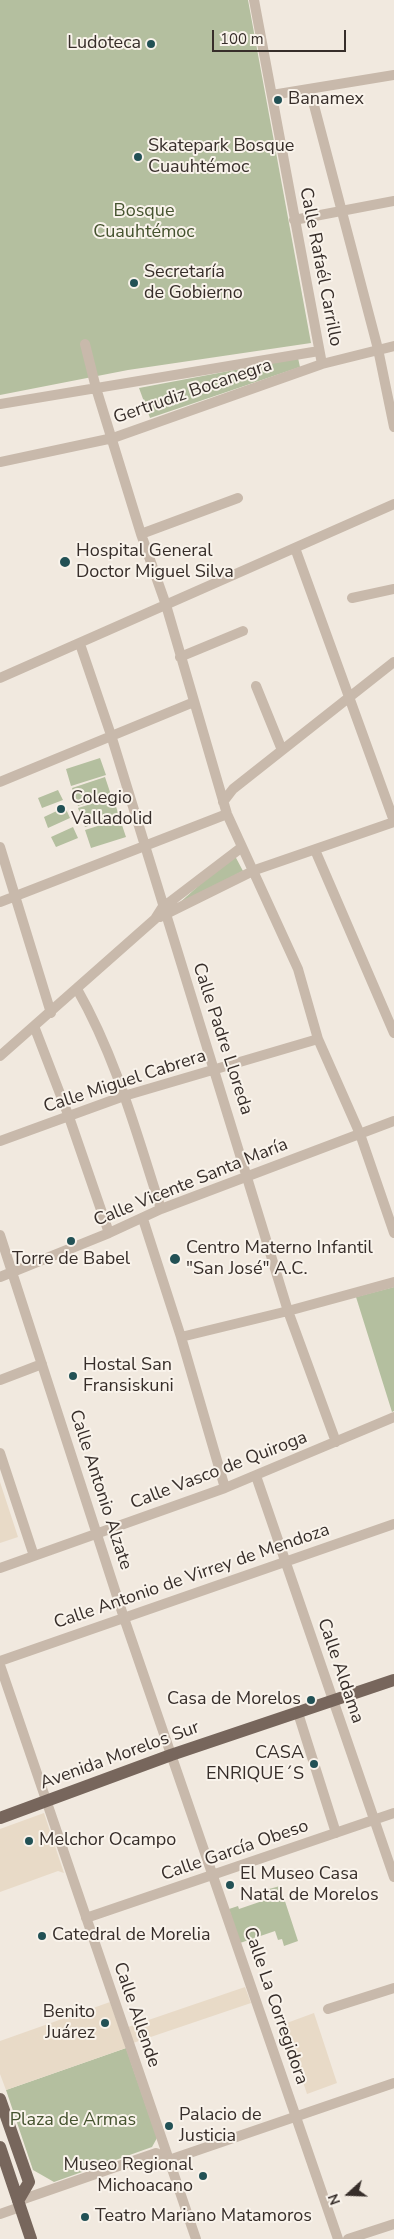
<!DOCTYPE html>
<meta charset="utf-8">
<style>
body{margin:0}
#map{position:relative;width:394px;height:2239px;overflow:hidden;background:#f1e9df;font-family:"Nunito Sans",sans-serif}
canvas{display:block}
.north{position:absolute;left:324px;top:2169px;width:50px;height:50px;-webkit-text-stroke:4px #f9f3eb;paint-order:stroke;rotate:250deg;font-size:14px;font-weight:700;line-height:20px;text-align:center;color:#372e2a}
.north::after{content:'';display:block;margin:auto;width:18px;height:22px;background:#372e2a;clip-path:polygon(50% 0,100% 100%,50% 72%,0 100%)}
.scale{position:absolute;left:212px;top:30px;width:134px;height:22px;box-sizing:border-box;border:2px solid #372e2a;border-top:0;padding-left:6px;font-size:15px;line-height:18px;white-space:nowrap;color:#372e2a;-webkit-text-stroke:4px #f9f3eb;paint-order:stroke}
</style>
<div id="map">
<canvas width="394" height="2239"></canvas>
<div class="north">N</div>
<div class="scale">100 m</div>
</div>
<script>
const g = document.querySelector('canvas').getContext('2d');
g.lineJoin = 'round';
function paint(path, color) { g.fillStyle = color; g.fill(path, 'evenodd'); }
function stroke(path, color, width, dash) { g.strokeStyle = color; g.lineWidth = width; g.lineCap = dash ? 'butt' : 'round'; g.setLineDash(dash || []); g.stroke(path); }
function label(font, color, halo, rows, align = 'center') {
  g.font = font + ' "Nunito Sans",sans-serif'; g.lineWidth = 4; g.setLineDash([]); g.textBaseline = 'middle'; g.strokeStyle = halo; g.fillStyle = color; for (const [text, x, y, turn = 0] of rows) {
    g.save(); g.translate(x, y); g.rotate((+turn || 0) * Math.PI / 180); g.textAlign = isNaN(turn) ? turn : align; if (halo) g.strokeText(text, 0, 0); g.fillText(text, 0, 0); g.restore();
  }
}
paint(new Path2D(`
 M0,0H248L311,343L128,370L0,395Z
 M298,358L300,367L150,418L139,388Z
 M100,758L106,775L71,786L66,769Z
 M105,777L111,795L78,806L72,788Z
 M58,790L63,800L42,808L38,798Z
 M113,797L119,816L85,827L78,808Z
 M65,807L70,818L48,828L44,817Z
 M120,819L126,837L91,848L85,830Z
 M73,827L78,838L56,847L51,837Z
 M232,856H235L243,871L177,905Z
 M394,1287V1411L392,1412L356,1297Z
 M280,1886L298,1941L284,1946L282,1939L278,1940L275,1931L240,1943L229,1909L238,1906L239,1909L271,1898L269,1889Z
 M126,2048L157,2138L152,2147L54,2182L33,2170L6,2090Z`), '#b4bf9f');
paint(new Path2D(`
 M0,1482L18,1537L0,1543Z
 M44,1813L64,1873L58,1871L0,1892V1829Z
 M245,1987L251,2003L133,2043L128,2027Z
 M110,2002L126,2048L6,2090L0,2074V2041Z
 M314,2013L337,2083L307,2094L284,2024Z`), '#e8dac7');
stroke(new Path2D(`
 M254,0L322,364
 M310,90L378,349L394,427
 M272,95L394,75
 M294,220L394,201
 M85,344L96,388L141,534L166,605L227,814L298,969L318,1039L360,1134L394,1233
 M0,404L319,351
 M0,462L113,438L322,364L394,346
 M141,534L238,498
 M295,548L394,821
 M352,598L394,589
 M80,644L111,735L288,1311L336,1442
 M180,657L243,631
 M0,678L394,504
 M256,686L282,750
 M0,782L194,702
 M223,802L233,789L394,662
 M0,847L51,1013
 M315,850L394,1033
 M0,902L227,814
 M160,917L255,870L394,822
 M77,989C116,1057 137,1135 161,1209
 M34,1026L69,1117L109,1233
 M0,1056L155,919L162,908L242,847
 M0,1141L124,1096L318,1039
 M143,1219L181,1337L225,1488
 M0,1235L124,1618L338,2239
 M0,1277L109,1233L161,1209L394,1121
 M181,1337L288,1311L394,1282
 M0,1380L42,1364
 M0,1453L34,1556
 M256,1476L394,1877
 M0,1568L225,1488L394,1417
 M0,1661L394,1524
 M0,1665L196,2239
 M298,1713L336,1833
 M86,1918L394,1813
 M328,2009L394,1988
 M169,2160L394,2083
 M18,2201L156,2153L169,2160
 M0,2214L20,2207
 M348,2239L394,2224`), '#c8b9ab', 10);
stroke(new Path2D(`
 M0,1818L171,1755L394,1680
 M0,2099L29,2182L18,2201
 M0,2147L31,2239`), '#77665c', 12);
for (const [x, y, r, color] of [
 [151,44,5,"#225155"],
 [278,100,5,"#225155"],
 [138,157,5,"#225155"],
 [134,283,5,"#225155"],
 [65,562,6,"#225155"],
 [61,809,5,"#225155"],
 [71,1241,5,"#225155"],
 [175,1259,6,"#225155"],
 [73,1376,5,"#225155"],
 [311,1700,5,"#225155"],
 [314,1764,5,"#225155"],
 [29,1841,5,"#225155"],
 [230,1885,5,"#225155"],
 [42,1936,5,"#225155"],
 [105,2023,5,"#225155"],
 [169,2126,5,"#225155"],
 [203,2176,5,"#225155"],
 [85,2217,5,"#225155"]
]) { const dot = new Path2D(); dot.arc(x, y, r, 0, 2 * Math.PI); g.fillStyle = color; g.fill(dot); stroke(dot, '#f9f3eb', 2); }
label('18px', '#372e2a', '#f9f3eb', [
 ["Ludoteca",141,44,"right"],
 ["Banamex",288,100],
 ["Skatepark Bosque",148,147],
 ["Cuauhtémoc",148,168],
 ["Secretaría",144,273],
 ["de Gobierno",144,294],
 ["Hospital General",76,552],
 ["Doctor Miguel Silva",76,573],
 ["Colegio",71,799],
 ["Valladolid",71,820],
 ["Centro Materno Infantil",186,1249],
 ["\"San José\" A.C.",186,1270],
 ["Torre de Babel",71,1260,"center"],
 ["Hostal San",83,1366],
 ["Fransiskuni",83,1387],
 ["Casa de Morelos",301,1700,"right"],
 ["CASA",304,1754,"right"],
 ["ENRIQUE´S",304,1775,"right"],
 ["Melchor Ocampo",39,1841],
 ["El Museo Casa",240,1875],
 ["Natal de Morelos",240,1896],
 ["Catedral de Morelia",52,1936],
 ["Benito",95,2013,"right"],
 ["Juárez",95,2034,"right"],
 ["Palacio de",179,2116],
 ["Justicia",179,2137],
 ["Museo Regional",193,2166,"right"],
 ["Michoacano",193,2187,"right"],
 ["Teatro Mariano Matamoros",95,2217]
], 'left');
label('18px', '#45532f', '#f9f3eb', [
 ["Bosque",144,212],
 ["Cuauhtémoc",144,233],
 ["Plaza de Armas",73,2121]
]);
label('18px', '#372e2a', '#f9f3eb', [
 ["Calle Rafaél Carrillo",320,267,79],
 ["Gertrudiz Bocanegra",193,392,-19],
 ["Calle Padre Lloreda",222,1039,72],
 ["Calle Miguel Cabrera",125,1082,-18],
 ["Calle Vicente Santa María",191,1183,-22],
 ["Calle Vasco de Quiroga",219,1471,-21],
 ["Calle Antonio Alzate",100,1490,72],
 ["Calle Antonio de Virrey de Mendoza",192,1577,-19],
 ["Calle Aldama",340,1671,71],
 ["Avenida Morelos Sur",120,1756,-20],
 ["Calle García Obeso",235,1851,-19],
 ["Calle La Corregidora",275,2006,71],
 ["Calle Allende",136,2015,71]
]);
</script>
